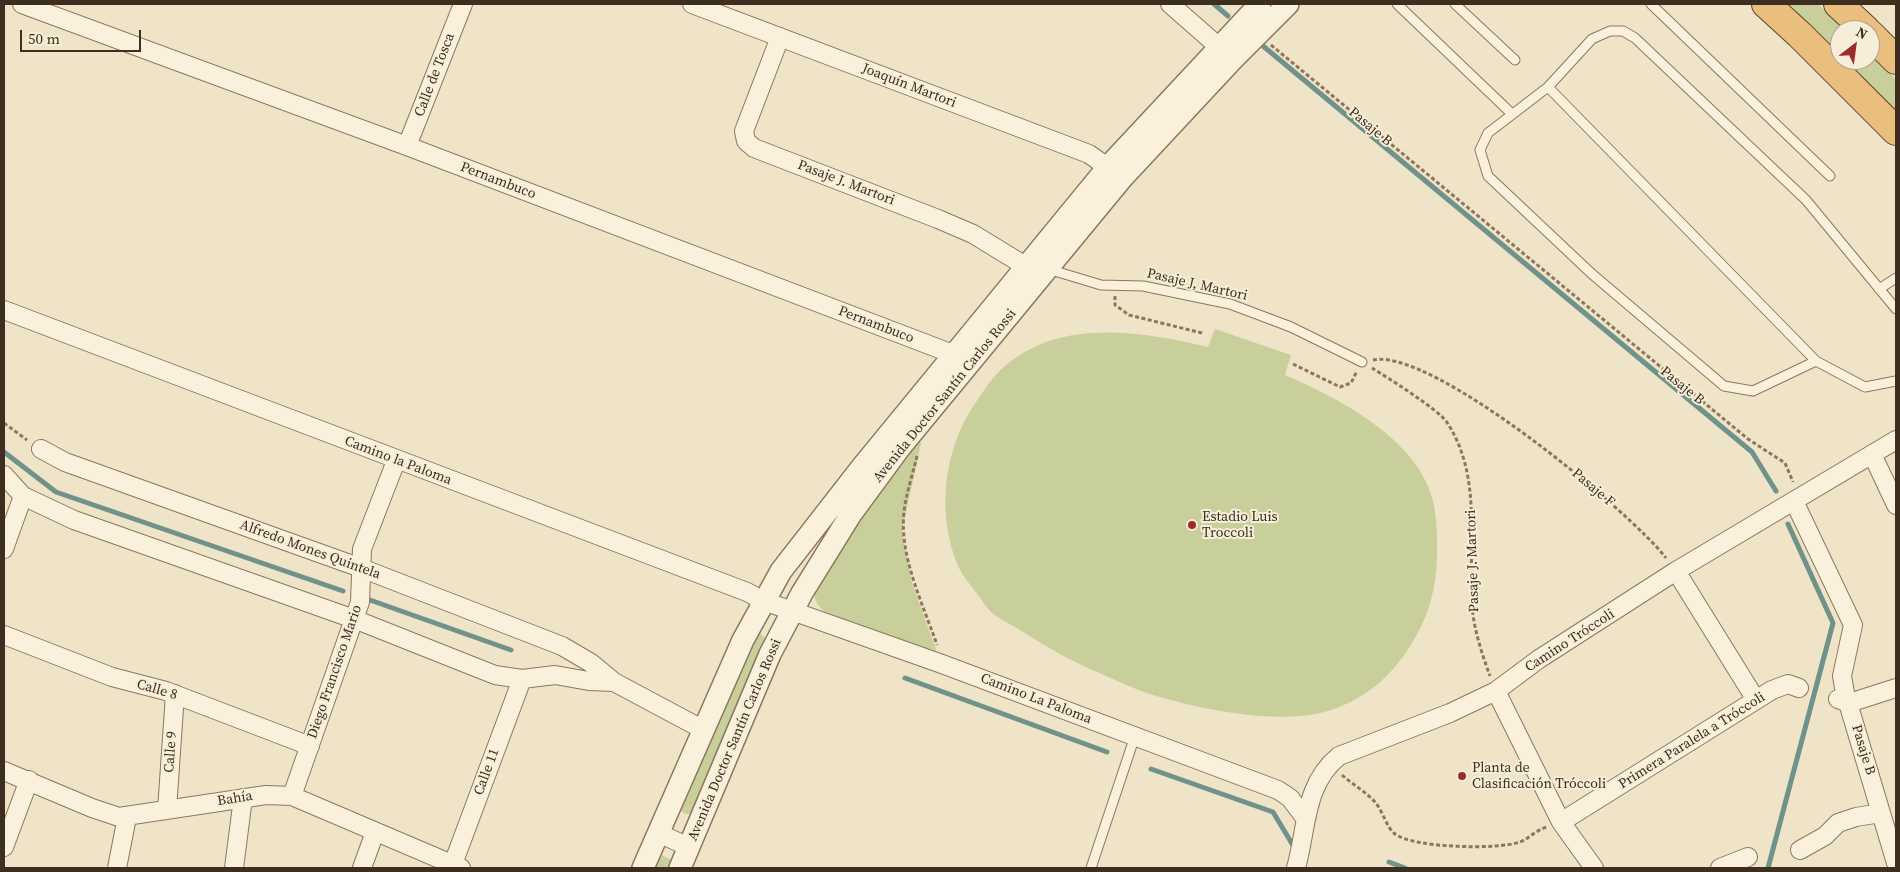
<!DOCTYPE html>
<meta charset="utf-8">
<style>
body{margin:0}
#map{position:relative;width:1900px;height:872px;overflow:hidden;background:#f0e4c8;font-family:"Source Serif 4",serif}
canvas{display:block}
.frame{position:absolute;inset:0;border:5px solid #3d2e20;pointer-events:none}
.north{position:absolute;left:1830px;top:20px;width:50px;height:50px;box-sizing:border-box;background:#f7eed8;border:1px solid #ada18e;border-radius:50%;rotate:30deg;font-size:14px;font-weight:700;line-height:20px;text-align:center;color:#3d2e20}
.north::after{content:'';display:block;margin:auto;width:18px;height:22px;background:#9e2a2b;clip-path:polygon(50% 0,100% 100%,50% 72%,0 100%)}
.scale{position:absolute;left:20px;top:30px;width:121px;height:22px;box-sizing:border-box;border:2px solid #3d2e20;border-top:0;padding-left:6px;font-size:15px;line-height:18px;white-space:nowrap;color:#3d2e20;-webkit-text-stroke:4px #f7eed8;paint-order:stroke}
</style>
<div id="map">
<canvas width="1900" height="872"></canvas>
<div class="frame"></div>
<div class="north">N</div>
<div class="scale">50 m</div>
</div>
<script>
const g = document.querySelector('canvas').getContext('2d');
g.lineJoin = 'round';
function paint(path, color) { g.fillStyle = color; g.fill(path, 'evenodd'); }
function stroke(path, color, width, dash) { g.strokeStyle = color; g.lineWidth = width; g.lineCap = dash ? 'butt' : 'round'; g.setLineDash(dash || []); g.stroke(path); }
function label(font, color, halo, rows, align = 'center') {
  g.font = font + ' "Source Serif 4",serif'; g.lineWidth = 4; g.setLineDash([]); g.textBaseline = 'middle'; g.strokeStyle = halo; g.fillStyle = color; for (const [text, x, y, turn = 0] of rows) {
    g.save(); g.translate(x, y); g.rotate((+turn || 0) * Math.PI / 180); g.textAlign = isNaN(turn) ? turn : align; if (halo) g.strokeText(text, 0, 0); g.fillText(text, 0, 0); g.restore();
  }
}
paint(new Path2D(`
 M1781,4H1818L1846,30H1840V59Z
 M1870,53L1896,79V116L1841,60H1870Z
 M1215,329L1291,355L1285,375C1336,397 1410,435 1430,491C1436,507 1437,526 1437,543C1438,583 1431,614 1409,648C1391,676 1366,698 1334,709C1284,727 1203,710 1153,695C1136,690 1120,682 1104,675C1072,662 1047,647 1018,629C1009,623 997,618 990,611C986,607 982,600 978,595C972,587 964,578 959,568C936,517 943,451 974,405C980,397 986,386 993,378C1048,316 1136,330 1208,347Z
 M917,440L921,443L902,531L912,583L938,655L827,613C815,605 813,598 816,584L859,515Z
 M759,632L767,640L694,812L690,814H685L678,808L751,637Z
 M662,855L671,860V868H651L657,856Z`), '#c9cf9b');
stroke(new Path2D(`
 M1214,4L1228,16
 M1263,46L1752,452L1776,491
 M4,452L56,492L343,591
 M370,600L511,650
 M905,678L1107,752
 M1151,769L1273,812L1294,847
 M1389,862L1405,868
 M1768,868L1833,623L1788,524`), '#6f938a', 5);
const service = new Path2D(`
 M1397,4L1512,114
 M1455,4L1515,60
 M1651,4L1830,176
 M1548,87L1816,361
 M1048,269L1101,285L1143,286L1230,304L1291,327L1362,362
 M1879,289L1896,278
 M1896,309L1806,200L1635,38L1623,31H1610L1592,39L1548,87L1488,133L1480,150L1488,176L1592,274L1724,386L1753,391L1816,361L1865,387L1896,381
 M1091,868L1135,736`);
const minor = new Path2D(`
 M22,4L407,146L966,359
 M692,4L1089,154L1117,174
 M1170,4L1219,47
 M780,37L744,131L746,141L754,148L938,219L973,234L1027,267L1040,268
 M407,146L463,4
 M4,310L747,592L764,601L942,664L1278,790L1290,798L1305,818
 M41,449L65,462L361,568L562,646L591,663L614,682
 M1872,454L1896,505
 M4,475L23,496L74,520L354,619L495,675L522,679L555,675L589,681L614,682L702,729
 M1794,501L1853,625L1842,676L1845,693L1896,863
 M4,549L23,496
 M1676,571L1756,700
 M4,635L112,677L166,691L310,746
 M1496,691L1561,822L1594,868
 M1838,699L1849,703L1896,688
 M4,771L92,808L119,817L266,795L292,796L461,868
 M292,796L360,602L362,549L396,461
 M167,810L175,694
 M1561,822L1772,690L1788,684L1799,688
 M658,833L689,847
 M4,847L29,780
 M1800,850L1825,836L1838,823L1856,817L1881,813
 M453,864L522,679
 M117,868L127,817
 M234,868L243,798
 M362,868L375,832
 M1296,868C1307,829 1304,784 1339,756L1450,713L1496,691L1539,659L1676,571L1896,440
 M1720,868L1748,857`);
const tertiary = new Path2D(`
 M643,868L743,640L781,571L862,467L1108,167L1260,4
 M680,868L770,654L802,593L851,514L901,446L1122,178L1232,60L1288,4`);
const trunk = new Path2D(`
 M1766,4L1800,35L1896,131
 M1838,4L1866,30
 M1870,34L1896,60`);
stroke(service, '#8d765c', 11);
stroke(minor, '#8d765c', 20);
stroke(tertiary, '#8d765c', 24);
stroke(trunk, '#5b4430', 30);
stroke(new Path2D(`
 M1271,45L1748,439L1785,463L1793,482
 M1115,296V305L1129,315L1202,333
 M1373,360C1431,347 1629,510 1666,558
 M1293,364L1340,387L1351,383L1357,371
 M1372,368C1387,377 1437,409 1446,421C1483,475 1468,545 1472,606C1474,630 1482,654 1490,676
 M4,423L27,440
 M917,456C913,474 906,493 904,512C899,556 923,604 937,645
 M1342,775C1352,784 1366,792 1375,802C1383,811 1386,827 1395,834C1413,848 1498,850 1520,842C1530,838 1536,830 1547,827`), '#8d765c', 3, [4, 2.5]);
stroke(service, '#faf1dc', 9);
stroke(minor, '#faf1dc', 18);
stroke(tertiary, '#faf1dc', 21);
stroke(trunk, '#eabe7c', 28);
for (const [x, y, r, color] of [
 [1192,525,5,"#9e2a2b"],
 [1462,776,5,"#9e2a2b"]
]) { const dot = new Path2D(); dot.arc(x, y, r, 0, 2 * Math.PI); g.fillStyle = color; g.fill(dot); stroke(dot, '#f7eed8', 2); }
label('14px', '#3d2e20', '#f7eed8', [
 ["Calle de Tosca",435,75,-69],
 ["Joaquín Martori",909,86,21],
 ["Pasaje B",1370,127,40],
 ["Pernambuco",498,181,21],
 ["Pasaje J. Martori",846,183,21],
 ["Pasaje J, Martori",1197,285,13],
 ["Pernambuco",876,325,21],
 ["Pasaje B",1682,386,39],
 ["Avenida Doctor Santín Carlos Rossi",945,396,-51],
 ["Camino la Paloma",398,461,21],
 ["Pasaje F",1593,488,40],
 ["Alfredo Mones Quintela",310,550,20],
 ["Pasaje J. Martori",1473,561,-92],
 ["Camino Tróccoli",1570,641,-33],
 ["Diego Francisco Mario",335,672,-71],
 ["Calle 8",157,690,16],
 ["Camino La Paloma",1036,699,21],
 ["Avenida Doctor Santín Carlos Rossi",735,740,-67],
 ["Primera Paralela a Tróccoli",1692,741,-32],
 ["Pasaje B",1863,750,73],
 ["Calle 9",171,752,-86],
 ["Calle 11",487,772,-70],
 ["Bahía",235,799,-9]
]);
label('14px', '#3d2e20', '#f7eed8', [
 ["Estadio Luis",1202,517],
 ["Troccoli",1202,533],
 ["Planta de",1472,768],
 ["Clasificación Tróccoli",1472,784]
], 'left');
</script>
